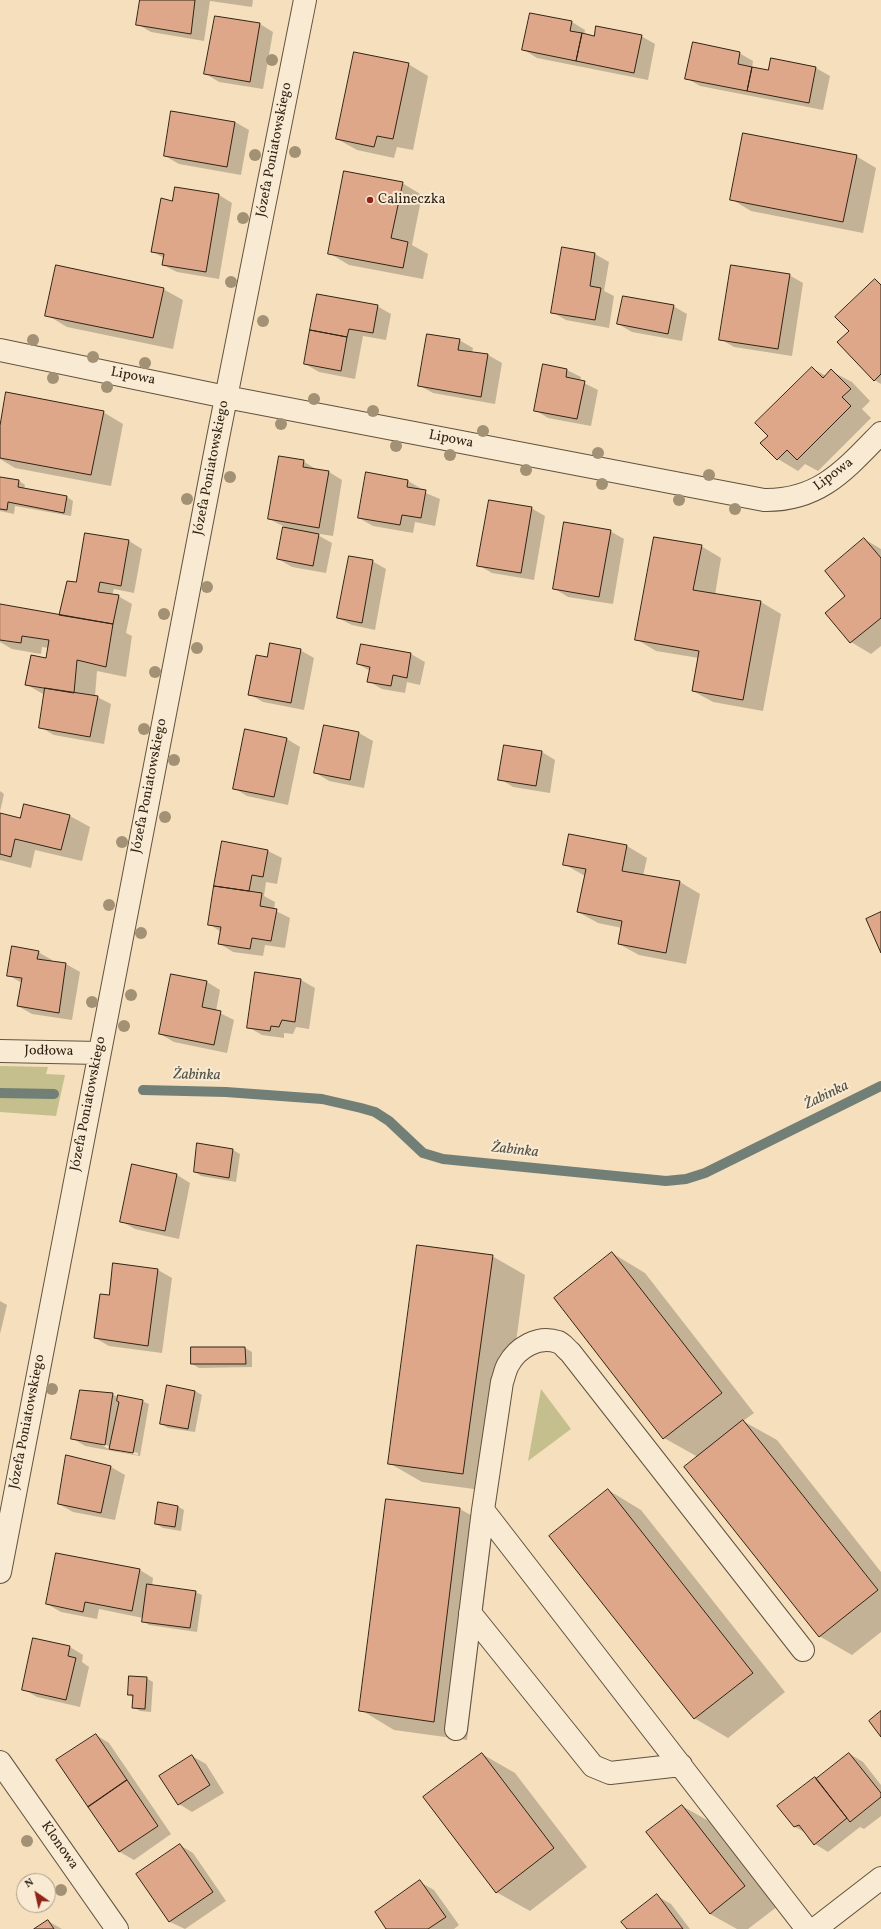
<!DOCTYPE html>
<meta charset="utf-8">
<style>
body{margin:0}
#map{position:relative;width:881px;height:1929px;overflow:hidden;background:#f6dfbd;font-family:Vollkorn,serif}
canvas{display:block}
.north{position:absolute;left:16px;top:1873px;width:40px;height:40px;box-sizing:border-box;background:#f9ead4;border:1px solid #a99b87;border-radius:50%;rotate:326deg;font-size:11px;font-weight:700;line-height:16px;text-align:center;color:#312414}
.north::after{content:'';display:block;margin:auto;width:14px;height:18px;background:#8f2418;clip-path:polygon(50% 0,100% 100%,50% 72%,0 100%)}
</style>
<div id="map">
<canvas width="881" height="1929"></canvas>
<div class="north">N</div>
</div>
<script>
const g = document.querySelector('canvas').getContext('2d');
g.lineJoin = 'round';
function paint(path, color) { g.fillStyle = color; g.fill(path, 'evenodd'); }
function stroke(path, color, width, dash) { g.strokeStyle = color; g.lineWidth = width; g.lineCap = dash ? 'butt' : 'round'; g.setLineDash(dash || []); g.stroke(path); }
function label(font, color, halo, rows, align = 'center') {
  g.font = font + ' Vollkorn,serif'; g.lineWidth = 4; g.setLineDash([]); g.textBaseline = 'middle'; g.strokeStyle = halo; g.fillStyle = color; for (const [text, x, y, turn = 0] of rows) {
    g.save(); g.translate(x, y); g.rotate((+turn || 0) * Math.PI / 180); g.textAlign = isNaN(turn) ? turn : align; if (halo) g.strokeText(text, 0, 0); g.fillText(text, 0, 0); g.restore();
  }
}
paint(new Path2D(`
 M0,1066L48,1067L46,1074L65,1075L56,1116L0,1112Z
 M541,1389L571,1429L528,1461Z`), '#c4bf8c');
paint(new Path2D(`
 M141,0H253L252,7L210,1L204,41L151,32L137,24Z
 M572,22L585,30L584,35L595,37L641,36L655,44L648,80L537,58L524,50Z
 M260,24L273,32L263,89L219,82L206,74Z
 M739,53L753,61L752,68L769,71L772,59L816,68L830,76L823,110L700,86L686,78Z
 M408,64L428,76L413,150L397,147L394,158L357,150L337,139Z
 M172,112L235,122L249,130L241,175L179,164L165,156Z
 M856,156L876,168L863,233L751,211L731,199Z
 M402,183L422,195L412,245L428,254L423,279L349,265L329,253Z
 M219,195L232,203L219,279L177,272L163,265L164,258L153,252L173,202Z
 M595,254L609,262L604,291L614,296L609,328L566,320L552,312Z
 M789,275L803,283L792,356L734,347L720,339Z
 M875,281L881,284V384L874,380L850,331Z
 M163,289L183,300L173,349L67,327L47,315Z
 M377,306L391,314L386,340L363,336L355,379L319,372L305,364Z
 M673,306L687,314L682,341L632,332L618,324Z
 M459,340L473,348L472,353L488,355L502,363L495,404L433,393L420,386Z
 M544,365L567,370L581,377L580,381L598,390L591,426L548,418L535,410Z
 M812,368L826,376L831,371L852,382L870,401L862,409L871,418L818,471L805,464L798,471L778,459L761,443L769,436Z
 M103,412L123,424L111,486L15,468L0,459V431Z
 M303,461L317,470L329,472L342,480L333,536L314,533L332,543L326,573L292,567L278,559L285,527L269,519Z
 M367,474L408,481L422,489L421,491L440,499L435,526L415,522L413,533L373,526L359,518Z
 M0,478L19,481L25,485L24,489L67,497L73,501L71,516L15,506L14,514L0,511Z
 M531,508L545,516L534,580L492,573L478,565Z
 M610,531L624,539L613,604L568,597L555,589Z
 M864,539L881,549V646L871,654L851,642L826,613L847,596Z
 M129,541L142,549L134,593L114,589L112,595L118,596L132,604L126,633L132,636L126,677L97,671L95,696L111,704L104,744L54,735L40,727L45,695L27,685L47,659L49,648L42,647L41,654L12,649L0,642V605L60,616L77,584Z
 M701,546L721,558L715,595L761,602L781,614L763,711L713,702L693,691L699,658L656,651L636,639Z
 M372,561L386,569L375,630L352,625L338,618Z
 M362,645L411,654L425,662L420,685L407,682L405,693L382,689L368,681L370,671L358,664Z
 M300,650L314,658L304,710L263,702L249,694L268,658Z
 M325,727L359,733L373,741L364,788L329,781L316,773Z
 M287,739L300,747L288,805L247,796L234,788Z
 M542,752L555,760L550,793L513,787L500,779Z
 M0,791L4,794L0,812Z
 M0,814L21,819L70,816L90,827L82,861L35,850L31,868L0,860Z
 M223,842L268,851L282,858L277,884L266,882L264,896L275,902L274,910L290,918L285,948L265,945L263,956L233,952L220,944L221,932L209,924Z
 M627,846L647,858L643,876L680,882L700,894L686,964L639,955L619,944L622,928L598,923L578,912L585,876L564,864Z
 M38,952L52,960V962L66,964L80,972L72,1020L32,1014L18,1006L22,983L8,975Z
 M256,973L301,980L315,988L309,1029L296,1027L293,1034L284,1033V1038L262,1035L248,1027Z
 M207,982L220,990L216,1011L234,1020L227,1053L174,1042L160,1034Z
 M198,1144L233,1150L240,1154L236,1182L201,1176L195,1172Z
 M177,1175L190,1183L179,1239L135,1229L121,1221Z
 M612,1253L645,1273L754,1413L743,1421L777,1440L881,1572V1632L852,1655L819,1636L698,1457L664,1438Z
 M492,1256L525,1275L496,1492L422,1482L389,1463Z
 M158,1270L172,1278L162,1353L109,1346L95,1338L109,1296Z
 M0,1301L7,1305L0,1334Z
 M245,1348L252,1352V1367L199,1368L192,1364Z
 M168,1386L195,1391L202,1395L195,1432L168,1428L161,1424Z
 M113,1394L118,1398L142,1401L149,1404L140,1456L85,1446L72,1438ZM101,1442L110,1447V1450L100,1444ZM119,1449L138,1453V1455L119,1451Z
 M111,1467L125,1475L115,1520L73,1512L59,1504Z
 M608,1490L641,1510L785,1692L728,1738L694,1718Z
 M177,1506L184,1510L181,1531L163,1528L156,1524Z
 M460,1509L493,1528L467,1740L394,1730L361,1710Z
 M140,1570L153,1578L152,1586L195,1592L202,1595L197,1632L149,1625L143,1621V1618L99,1609L97,1619L61,1612L47,1604Z
 M70,1647L83,1655L82,1662L89,1667L80,1707L37,1697L23,1689Z
 M146,1678L153,1682L151,1712L140,1711L133,1707L134,1698L129,1695Z
 M96,1735L109,1743L171,1834L134,1860L120,1852L58,1761Z
 M482,1754L515,1773L587,1867L530,1911L496,1892Z
 M850,1754L863,1762L881,1785V1816L864,1829L860,1827L828,1852L815,1844L806,1833L795,1827L818,1780Z
 M192,1756L206,1764L224,1793L192,1812L179,1804Z
 M682,1806L716,1825L778,1906L748,1929H737L710,1914Z
 M180,1845L193,1853L226,1901L185,1929L170,1922L137,1874Z
 M420,1882L434,1890L459,1925L454,1929H388Z
 M657,1896L671,1904L690,1929H628Z
 M48,1921L62,1929H36Z`), '#0003');
stroke(new Path2D(`
 M143,1090L226,1092L322,1099L361,1108L375,1112L389,1121L423,1153L443,1159L666,1181L686,1179L705,1173L881,1086
 M0,1093L54,1094`), '#727f76', 10);
const building = new Path2D(`
 M140,0H195L191,34L136,25Z
 M530,13L572,21L570,31L582,33L576,61L522,50Z
 M215,16L260,23L250,82L204,74Z
 M596,26L642,35L634,73L576,61L582,33L594,36Z
 M693,42L740,52L738,64L752,67L747,91L685,79Z
 M354,52L409,63L393,139L377,136L374,147L336,139Z
 M771,58L816,67L809,103L747,91L752,67L768,70Z
 M171,111L235,122L227,167L164,156Z
 M743,133L857,155L843,222L730,200Z
 M344,171L403,182L391,238L408,242L403,268L328,254Z
 M175,187L219,194L206,272L162,265L164,254L151,252L161,198L172,201Z
 M562,247L595,253L590,286L601,288L595,320L551,313Z
 M56,265L164,288L153,338L45,316Z
 M731,265L790,274L778,349L719,340Z
 M875,279L881,285V374L874,381L837,342L849,331L835,317Z
 M317,294L378,305L373,333L349,329L347,337L310,330Z
 M623,296L674,305L668,334L617,324Z
 M310,330L347,337L341,371L304,364Z
 M427,334L460,339L458,350L488,354L481,397L418,386Z
 M543,364L567,369L566,377L585,381L577,419L534,411Z
 M812,367L823,378L831,369L851,389L842,397L851,406L797,460L787,450L777,460L760,443L768,436L755,423Z
 M6,392L104,411L91,475L0,458V426Z
 M279,456L304,460L303,467L329,471L319,528L268,519Z
 M366,472L408,480L407,487L426,490L421,518L402,515L400,525L358,518Z
 M0,477L19,480L18,487L67,496L64,513L8,502L7,510L0,509Z
 M489,500L532,507L521,573L477,566Z
 M564,522L611,530L599,597L553,589Z
 M283,527L319,534L313,566L277,559Z
 M85,533L129,540L121,586L100,582L98,592L119,595L113,624L59,615L67,581L76,582Z
 M654,537L702,545L693,590L761,601L743,700L692,691L699,651L635,640Z
 M864,538L881,558V618L850,643L825,613L845,596L825,571Z
 M349,556L373,560L362,623L337,618Z
 M0,604L113,624L106,667L77,660L74,693L25,685L31,655L46,658L49,640L22,636L21,643L0,640Z
 M270,643L301,649L291,703L248,695L256,655L267,657Z
 M361,644L411,653L407,678L393,675L391,686L367,682L370,667L357,664Z
 M45,688L98,696L90,737L39,728Z
 M324,725L359,732L350,780L314,773Z
 M245,729L287,738L274,797L233,789Z
 M504,745L542,751L536,786L498,780Z
 M24,804L70,815L61,850L15,839L11,857L0,854V813L20,818Z
 M569,834L627,845L622,871L680,881L666,953L618,944L622,921L577,912L586,869L563,865Z
 M222,841L268,850L263,877L252,875L249,891L214,886Z
 M214,886L262,893L260,906L277,909L271,941L252,938L250,949L218,944L221,927L208,925Z
 M881,912V953L866,919Z
 M12,946L39,951L37,959L66,963L59,1013L17,1006L22,978L7,976Z
 M255,972L301,979L295,1022L282,1020L279,1027L271,1026L270,1031L247,1028Z
 M171,974L207,981L202,1007L221,1011L214,1045L159,1034Z
 M197,1143L233,1149L229,1178L194,1172Z
 M132,1164L177,1174L165,1231L120,1222Z
 M417,1245L493,1255L463,1474L388,1464Z
 M612,1252L722,1393L663,1439L554,1298Z
 M113,1263L158,1269L148,1346L94,1338L100,1294L109,1295Z
 M191,1347H245L246,1364H191Z
 M167,1385L195,1391L188,1429L160,1424Z
 M80,1390L113,1393L105,1445L71,1439Z
 M118,1395L143,1400L133,1453L109,1449L119,1402L117,1401Z
 M743,1420L878,1590L819,1637L684,1467Z
 M66,1455L111,1466L101,1513L58,1504Z
 M608,1489L753,1673L694,1719L549,1536Z
 M386,1499L460,1508L434,1722L359,1711Z
 M158,1502L178,1506L175,1527L155,1524Z
 M56,1553L140,1569L132,1611L85,1602L83,1612L46,1604Z
 M147,1584L196,1591L190,1628L142,1622Z
 M33,1638L70,1646L68,1656L76,1658L66,1700L22,1690Z
 M129,1676L147,1677L145,1709L132,1708L133,1695H128Z
 M881,1711V1737L869,1721Z
 M96,1734L127,1780L88,1807L56,1760Z
 M482,1753L554,1848L496,1893L423,1797Z
 M849,1753L881,1793V1797L850,1822L816,1779Z
 M192,1755L210,1785L178,1805L159,1776Z
 M815,1777L847,1818L814,1845L799,1825L794,1827L777,1806Z
 M127,1780L158,1826L119,1852L88,1807Z
 M682,1805L745,1886L710,1914L646,1832Z
 M180,1844L213,1892L169,1922L136,1874Z
 M420,1880L446,1917L428,1929H386L375,1912Z
 M657,1894L683,1929H627L621,1922Z
 M48,1920L54,1929H34Z`);
paint(building, '#dfa78a');
stroke(building, '#312414', 1);
const minor = new Path2D(`
 M0,350L226,397L764,500C819,501 845,470 881,433
 M0,1051L99,1053
 M0,1572L217,443L305,0
 M470,1613L593,1766L610,1773L681,1765
 M803,1650L570,1352C566,1349 562,1343 558,1342C538,1335 517,1348 508,1365C505,1370 504,1377 502,1382L483,1510L807,1929
 M456,1729L483,1510
 M0,1762L117,1929
 M815,1929L881,1878`);
stroke(minor, '#62533e', 24);
stroke(minor, '#f9ead4', 22);
g.fillStyle = '#a29174';
for (const [x, y] of [
 [272,60],
 [295,152],
 [255,155],
 [243,218],
 [231,282],
 [263,321],
 [33,340],
 [93,357],
 [145,363],
 [53,378],
 [107,387],
 [314,399],
 [373,411],
 [281,424],
 [483,431],
 [396,446],
 [598,453],
 [450,455],
 [526,470],
 [709,475],
 [230,477],
 [602,484],
 [187,499],
 [679,500],
 [735,509],
 [207,587],
 [164,614],
 [197,648],
 [155,672],
 [144,729],
 [174,760],
 [165,817],
 [122,842],
 [109,905],
 [141,933],
 [131,995],
 [92,1002],
 [124,1026],
 [52,1389],
 [27,1841],
 [61,1890]
]) { g.beginPath(); g.arc(x, y, 6, 0, 2 * Math.PI); g.fill(); }
for (const [x, y, r, color] of [
 [370,200,4,"#8f2418"]
]) { const dot = new Path2D(); dot.arc(x, y, r, 0, 2 * Math.PI); g.fillStyle = color; g.fill(dot); stroke(dot, '#f9ead4', 1.5); }
label('14px', '#312414', '#f9ead4', [
 ["Józefa Poniatowskiego",275,150,-79],
 ["Lipowa",133,377,11],
 ["Lipowa",451,440,11],
 ["Józefa Poniatowskiego",212,468,-79],
 ["Lipowa",834,475,-37],
 ["Józefa Poniatowskiego",150,786,-79],
 ["Jodłowa",49,1052,1],
 ["Józefa Poniatowskiego",89,1104,-79],
 ["Józefa Poniatowskiego",28,1422,-79],
 ["Klonowa",59,1846,55]
]);
label('14px', '#312414', '#f9ead4', [
 ["Calineczka",378,200]
], 'left');
label('italic 15px', '#525245', '#f9ead4', [
 ["Żabinka",197,1076,1],
 ["Żabinka",827,1096,-26],
 ["Żabinka",515,1151,6]
]);
</script>
